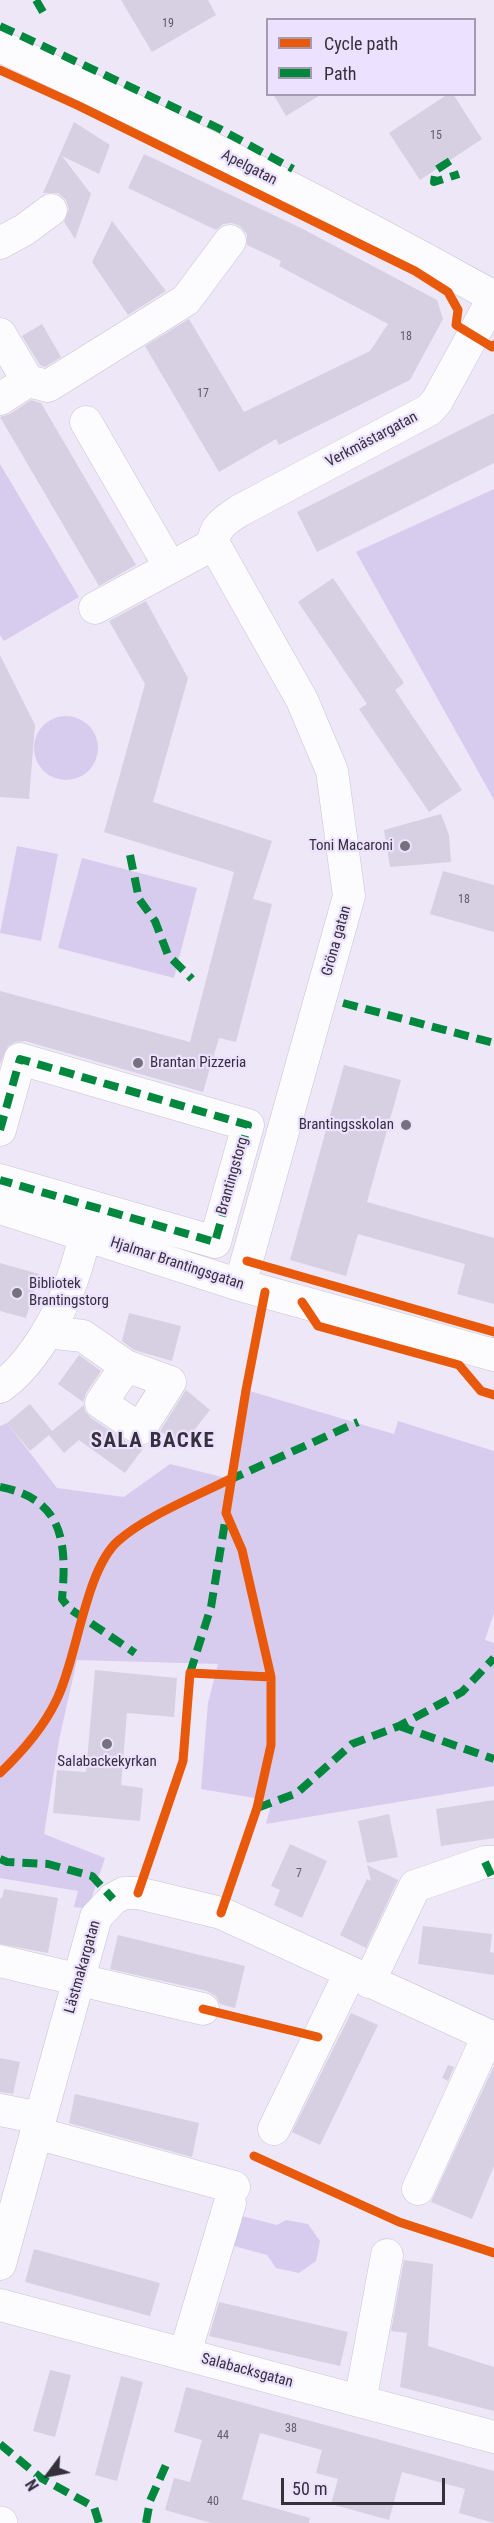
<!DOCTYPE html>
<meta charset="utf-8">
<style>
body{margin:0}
#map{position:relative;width:494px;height:2523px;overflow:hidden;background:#ede7f8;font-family:"Roboto Condensed",sans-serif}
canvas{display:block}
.legend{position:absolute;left:266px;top:18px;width:210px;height:78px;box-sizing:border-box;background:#ece1fe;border:2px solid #a39bb0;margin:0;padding:8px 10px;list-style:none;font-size:18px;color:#35313c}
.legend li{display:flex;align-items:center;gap:12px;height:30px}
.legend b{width:30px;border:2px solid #a39bb0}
.north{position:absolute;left:18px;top:2445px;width:60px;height:60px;-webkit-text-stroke:4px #ece1fe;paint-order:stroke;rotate:238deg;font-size:16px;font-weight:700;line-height:24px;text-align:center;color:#35313c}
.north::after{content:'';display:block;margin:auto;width:21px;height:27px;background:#35313c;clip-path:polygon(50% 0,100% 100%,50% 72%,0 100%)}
.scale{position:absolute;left:281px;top:2478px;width:164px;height:27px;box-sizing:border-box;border:3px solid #35313c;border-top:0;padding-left:8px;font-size:18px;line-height:21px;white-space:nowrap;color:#35313c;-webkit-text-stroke:4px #ece1fe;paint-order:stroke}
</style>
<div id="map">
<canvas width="494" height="2523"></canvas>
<ul class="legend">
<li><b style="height:8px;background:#e8590c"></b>Cycle path</li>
<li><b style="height:8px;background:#00873e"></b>Path</li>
</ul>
<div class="north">N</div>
<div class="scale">50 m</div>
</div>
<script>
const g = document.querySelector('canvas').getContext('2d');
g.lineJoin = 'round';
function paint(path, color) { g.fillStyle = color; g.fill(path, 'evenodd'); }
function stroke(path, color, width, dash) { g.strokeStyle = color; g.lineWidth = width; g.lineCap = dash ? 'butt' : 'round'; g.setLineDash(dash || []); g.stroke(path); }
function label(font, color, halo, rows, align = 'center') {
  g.font = font + ' "Roboto Condensed",sans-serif'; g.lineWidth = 4.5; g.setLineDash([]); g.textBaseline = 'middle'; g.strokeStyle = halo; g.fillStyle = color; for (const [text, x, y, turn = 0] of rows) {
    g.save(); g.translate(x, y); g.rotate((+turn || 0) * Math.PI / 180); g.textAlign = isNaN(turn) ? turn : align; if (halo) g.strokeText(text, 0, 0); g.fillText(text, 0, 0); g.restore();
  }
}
paint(new Path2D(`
 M0,464L79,597L4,641L0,635Z
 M494,489V800L356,552Z
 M34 748a32 32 0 1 1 64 0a32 32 0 1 1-64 0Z
 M17,846L58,854L41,941L0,933Z
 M82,858L197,888L174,978L58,948Z
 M246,1390L394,1434L398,1421L494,1451V1613L485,1640L494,1643V1786L266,1824L272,1801L201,1789L208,1703L218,1664L77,1660L59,1740L44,1834L105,1858L88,1909L74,1907L78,1891L0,1878V1426L7,1423L57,1488L124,1497L170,1464L230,1479Z
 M238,2215L277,2225L286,2220L308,2224L320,2241L316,2261L299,2273L276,2268L267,2255L230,2245Z`), '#d8ccee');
paint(new Path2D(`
 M121,0H208L216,15L152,52Z
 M273,94H322L286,116Z
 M448,94H453L482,139L420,180L389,133Z
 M74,122L110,145L99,174L62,156L91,194L75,239L64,222L69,209L66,200L58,193H43Z
 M144,154L299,227L437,300L443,319L410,380L279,445L276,439L219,472L145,346L189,319L244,412L370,351L388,324L279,266L281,261L247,245V234L240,226L232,223L223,224L216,230L128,188Z
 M112,221L166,291L128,315L92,262Z
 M42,324L61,357L45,367L40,365L22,336Z
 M31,400L41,403L136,565L99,586L0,417L10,414Z
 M494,413V463L317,552L297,512Z
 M333,578L404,683L395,690L462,790L429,812L359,709L367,704L298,602Z
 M146,601L188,678L153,802L272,841L253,899L272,904L236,1042L219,1038L203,1092L25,1041L15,1042L8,1046L0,1064V991L190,1042L234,872L104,832L145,684L109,621Z
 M0,655L35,725L29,799L0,797Z
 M441,814L449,835L451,862L390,867L384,830Z
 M443,871L494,885V932L430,914Z
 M344,1065L401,1080L367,1202L494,1238V1304L457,1294L465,1264L358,1234L346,1276L290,1260Z
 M0,1263L39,1274L26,1318L0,1311Z
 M129,1313L181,1326L172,1361L134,1350L122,1341Z
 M79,1355L101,1371L86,1393L83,1402L58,1384Z
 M186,1390L210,1410L181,1447L160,1431Z
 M30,1404L52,1431L84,1405L85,1411L91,1418L130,1444L138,1447L145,1446L125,1473L79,1440L64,1453L49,1435L30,1451L7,1423Z
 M95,1670L177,1678L174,1717L127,1713L121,1785L143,1788L140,1821L53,1813L57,1770L86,1772Z
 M494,1800V1838L441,1846L436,1809Z
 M389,1814L398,1857L367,1863L358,1821Z
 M290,1844L327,1861L302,1918L274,1905L280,1890L271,1886Z
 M367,1865L398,1880L366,1948L340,1935L367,1879L371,1881Z
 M4,1889L58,1898L48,1953L0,1944V1898H2Z
 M423,1926L492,1934L490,1952L494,1953V1975L418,1964Z
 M118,1935L245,1966L235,2008L220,2004L216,1996L207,1991L110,1969Z
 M351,2013L378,2025L320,2145L292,2132Z
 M0,2058L20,2062L13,2094L0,2092Z
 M448,2065L454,2067L448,2081L442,2078Z
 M494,2066V2166L472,2219L431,2202Z
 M75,2094L199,2123L192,2157L69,2123Z
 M34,2249L160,2283L150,2316L25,2282Z
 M404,2260L433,2264L428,2346L494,2367V2411L400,2387L407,2333L391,2331Z
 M219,2302L348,2332L340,2366L209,2336Z
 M50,2370L71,2375L55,2437L33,2431Z
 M121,2376L143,2382L117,2481L95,2475Z
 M186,2387L494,2471V2523L459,2513L465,2489L402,2472L389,2520L331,2504L338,2479L316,2473L322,2450L260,2433L242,2499L310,2518L309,2523H211L165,2510L174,2478L190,2482L202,2440L174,2432Z`), '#d7d0e3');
const minor = new Path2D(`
 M0,46C167,124 333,207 494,297
 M0,243L24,230L51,210
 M0,334L28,381
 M0,399L28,381L48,386L186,300L230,241
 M86,422L170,567
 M214,544L302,700L332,771L349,896L240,1285
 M214,544C212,528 227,519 239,511L429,410L437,401L494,297
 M95,608L214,544
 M0,1130L20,1059L248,1125L215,1242L0,1180
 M0,1208L240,1285L494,1355
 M47,1332L83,1336L126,1366L170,1382L140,1429L101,1403L126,1366
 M0,1387C31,1366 60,1315 72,1280C80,1259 84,1237 91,1217
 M0,1961L203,2009
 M369,1982L415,1886L485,1862H494
 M0,2110L40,2118
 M274,2129L350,1973
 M36,2133L234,2187
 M418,2189L488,2036
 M0,2264L96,1917L113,1899L124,1893H138L221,1913L494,2038
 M0,2305L494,2437
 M189,2340L230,2203
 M363,2386L387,2255`);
const major = new Path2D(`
 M0,2523H1`);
stroke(minor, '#c9c4d1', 33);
stroke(major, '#c9c4d1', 34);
stroke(minor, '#fcfbfe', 32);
stroke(major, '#fcfbfe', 33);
stroke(new Path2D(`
 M36,0L43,12
 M0,26L218,128L293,169
 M450,161L436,170L434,182L459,174
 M130,855L139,899L155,921L168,955L192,979
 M343,1003L494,1043
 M0,1130L20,1059L248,1125L215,1242L0,1180
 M229,1480L358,1422
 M0,1487C64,1499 67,1543 62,1599L70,1609L135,1653
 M190,1673L211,1607L226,1516
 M399,1726L494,1759
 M257,1808L297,1793L352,1744L399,1726L462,1692L494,1658
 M0,1859L7,1862L48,1864L92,1876L113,1899
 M485,1862L494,1881
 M0,2444L41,2478L94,2507L99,2523
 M146,2523L150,2501L166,2465`), '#00873e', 8, [15, 8]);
stroke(new Path2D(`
 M0,70L77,105L415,271L448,292L458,310L456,325L492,347L494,345
 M247,1261L494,1332
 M302,1302L318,1326L459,1365L481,1391L494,1395
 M0,1773C21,1753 43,1728 56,1701C77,1660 85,1570 118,1541C146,1516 197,1496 230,1479
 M138,1893L183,1761L190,1673L271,1677
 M221,1913L257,1808L271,1745V1677L242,1550L226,1513L246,1390L265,1292
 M203,2009L318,2037
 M254,2156L399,2222L494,2253`), '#e8590c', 9);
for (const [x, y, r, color] of [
 [405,846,6,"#75717e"],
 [138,1063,6,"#75717e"],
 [406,1125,6,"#75717e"],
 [17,1293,6,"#75717e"],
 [107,1744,6,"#75717e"]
]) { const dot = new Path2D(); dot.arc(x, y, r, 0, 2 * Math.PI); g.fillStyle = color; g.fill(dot); stroke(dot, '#ece1fe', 2); }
label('12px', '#605b68', null, [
 ["19",168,24],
 ["15",436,136],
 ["18",406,337],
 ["17",203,394],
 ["18",464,900],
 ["7",299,1874],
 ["38",291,2429],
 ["44",223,2436],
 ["40",213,2502]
]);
label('15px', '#35313c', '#ece1fe', [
 ["Apelgatan",249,168,27],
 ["Verkmästargatan",372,440,-28],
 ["Gröna gatan",337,941,-74],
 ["Brantingstorg",233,1176,-74],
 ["Hjalmar Brantingsgatan",177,1264,18],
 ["Lästmakargatan",83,1967,-74],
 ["Salabacksgatan",247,2371,15]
]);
label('15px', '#35313c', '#ece1fe', [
 ["Toni Macaroni",393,846],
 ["Brantan Pizzeria",150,1063,"left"],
 ["Brantingsskolan",394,1125],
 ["Bibliotek",29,1284,"left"],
 ["Brantingstorg",29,1301,"left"],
 ["Salabackekyrkan",107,1762,"center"]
], 'right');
g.letterSpacing = '1.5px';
label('bold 21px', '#35313c', '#ece1fe', [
 ["SALA BACKE",153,1442]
]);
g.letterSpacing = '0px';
</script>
